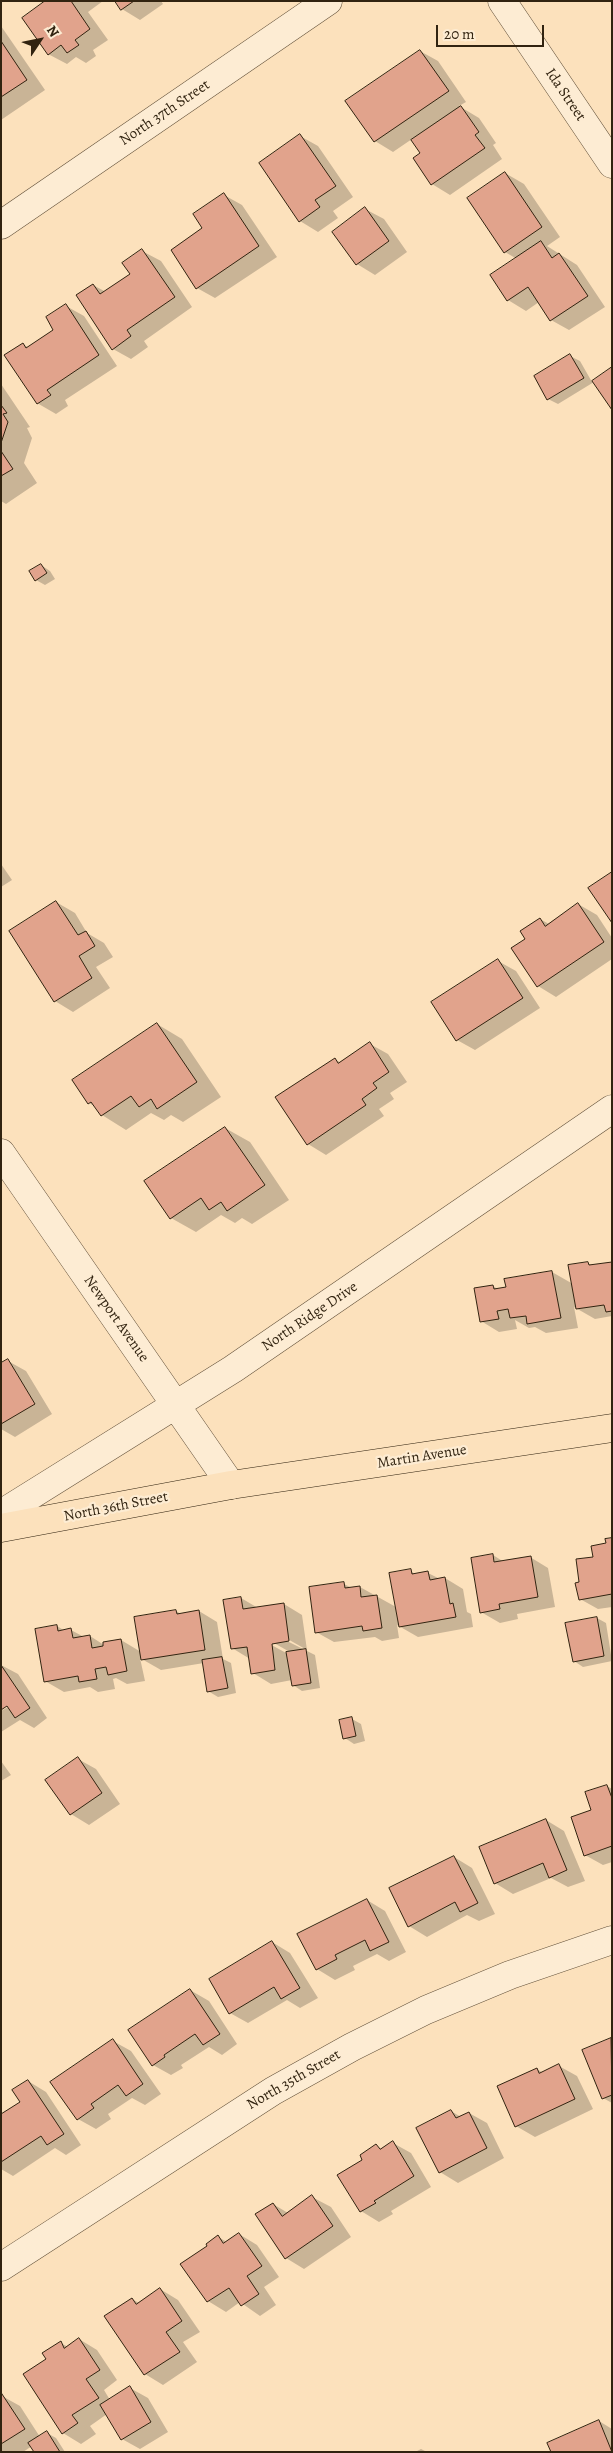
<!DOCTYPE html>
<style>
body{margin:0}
#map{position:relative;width:613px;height:2453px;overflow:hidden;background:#fce1bc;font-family:Alegreya,serif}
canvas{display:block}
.frame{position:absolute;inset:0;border:2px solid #312310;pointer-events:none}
.north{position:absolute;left:15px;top:15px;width:50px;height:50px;-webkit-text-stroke:4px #fdecd3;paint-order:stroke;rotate:56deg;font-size:14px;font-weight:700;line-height:20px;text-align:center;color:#312310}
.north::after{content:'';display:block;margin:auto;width:18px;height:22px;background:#312310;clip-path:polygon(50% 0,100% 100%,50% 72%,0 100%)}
.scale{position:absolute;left:436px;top:25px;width:108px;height:22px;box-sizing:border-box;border:2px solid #312310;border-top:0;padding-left:6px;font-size:15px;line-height:18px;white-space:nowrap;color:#312310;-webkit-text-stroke:4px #fdecd3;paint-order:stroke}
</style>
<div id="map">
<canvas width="613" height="2453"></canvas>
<div class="frame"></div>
<div class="north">N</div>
<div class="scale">20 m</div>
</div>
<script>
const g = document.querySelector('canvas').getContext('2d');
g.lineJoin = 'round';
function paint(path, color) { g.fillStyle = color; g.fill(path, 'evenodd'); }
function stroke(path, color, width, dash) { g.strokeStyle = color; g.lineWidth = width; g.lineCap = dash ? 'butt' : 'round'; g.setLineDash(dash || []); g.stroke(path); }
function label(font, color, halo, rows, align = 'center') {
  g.font = font + ' Alegreya,serif'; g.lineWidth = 4.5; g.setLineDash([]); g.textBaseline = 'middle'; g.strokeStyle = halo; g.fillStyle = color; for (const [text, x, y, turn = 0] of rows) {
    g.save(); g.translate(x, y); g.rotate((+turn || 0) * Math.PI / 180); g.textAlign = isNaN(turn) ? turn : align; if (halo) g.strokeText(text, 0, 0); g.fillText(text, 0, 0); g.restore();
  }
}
paint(new Path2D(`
 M47,1H103L88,12L108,40L93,50L96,56L86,63L76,57L67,64L48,54Z
 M117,1H161L163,4L140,20L122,9Z
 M1,26L45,90L1,120Z
 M420,51L438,61L466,102L459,106L479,118L496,143L493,145L502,159L450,195L432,184L421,153L412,139L393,152L375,141Z
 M300,136L318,146L353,197L333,211L338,218L318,232L300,221L260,163Z
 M505,173L524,184L560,237L547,246L577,265L605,307L569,330L551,320L539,302L526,311L508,300L517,259L505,252Z
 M224,195L242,205L277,257L215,298L197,288L204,229Z
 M365,209L384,219L407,252L375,275L357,264L333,232Z
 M142,251L161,261L192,307L144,341L148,347L131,359L113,349L93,285L106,292L131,274Z
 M66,306L84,316L117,366L65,400L68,406L56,414L37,403L23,344L29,348L55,330Z
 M570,356L580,361L592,382L612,369L594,382L558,404L548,399Z
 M1,384L30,427L27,428L32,438L24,463L37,483L6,504L1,501Z
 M41,565L50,571L55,579L45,585L36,580Z
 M1,864L12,880L1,887Z
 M56,902L75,913L87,933L104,943L113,957L96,967L110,988L73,1012L55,1001Z
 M578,904L597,915L612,938V959L556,997L538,986L527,939L540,919L549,924Z
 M498,961L516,971L540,1008L475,1050L457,1040Z
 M157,1024L182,1039L221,1097L183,1122L171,1115L164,1120L151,1113L126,1130L102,1115L96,1107L89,1103Z
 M370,1044L388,1054L407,1082L390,1093L394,1099L379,1109L384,1116L326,1155L308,1144L277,1098L335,1059L341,1063Z
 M225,1128L250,1142L289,1200L252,1224L242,1218L235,1223L221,1215L196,1232L171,1218Z
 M588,1263L592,1266L612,1263V1316L595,1319L574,1307L578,1328L546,1333L535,1327L529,1328L515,1320L517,1329L499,1332L481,1321L493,1286L499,1290L552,1272L573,1284Z
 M8,1361L26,1371L52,1414L15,1437L1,1429V1365Z
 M612,1540V1607L598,1609L580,1599L581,1583L594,1558Z
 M493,1555L504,1562L530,1557L548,1568L555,1607L517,1614L518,1619L500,1623L481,1612Z
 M410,1571L417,1575L428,1573L440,1579L445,1578L463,1589L467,1612L471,1614L473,1627L418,1637L397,1625L399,1638L382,1641L375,1637L334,1642L316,1632L344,1584L352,1588L360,1587L396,1607Z
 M241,1598L258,1608L284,1604L302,1615L307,1650L284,1637L283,1639L315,1655L320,1688L302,1691L293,1685L292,1680L271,1684L253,1673L250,1659L232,1648ZM267,1639L288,1651V1654L266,1642Z
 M176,1611L181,1614L199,1611L217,1622L223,1659L231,1663L236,1693L218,1697L208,1691L204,1663L161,1670L140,1658L145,1681L127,1684L116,1678L113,1679L115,1689L98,1692L90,1687L64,1692L45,1681L57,1626L65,1631L71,1630L84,1637L90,1636L104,1645L121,1640L141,1652Z
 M597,1618L606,1623L612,1661L583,1667L574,1661Z
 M1,1665L18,1674L47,1718L34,1728L20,1720L1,1732V1711L13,1704L11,1702L1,1708Z
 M352,1719L361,1724L365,1741L354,1744L345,1738Z
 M78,1759L96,1769L120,1804L89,1825L71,1814Z
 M1,1761L11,1775L1,1781Z
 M607,1786L612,1789V1862L603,1865L585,1855Z
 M546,1820L564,1831L585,1881L568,1887L551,1878L513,1894L495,1883Z
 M454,1857L472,1868L495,1914L479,1921L467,1915L427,1937L409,1926Z
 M367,1900L385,1911L406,1952L389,1961L377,1954L353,1966L355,1970L335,1980L317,1969Z
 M272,1942L290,1953L318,1998L300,2008L287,2000L248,2023L230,2013Z
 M190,1990L209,2001L237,2044L222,2055L209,2047L181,2065L183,2068L171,2075L153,2065Z
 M611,2039L612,2040V2103L603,2098L583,2051Z
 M113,2041L131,2051L161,2094L145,2105L132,2098L108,2114L111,2119L96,2129L78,2119Z
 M559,2066L577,2076L593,2109L535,2137L516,2126L537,2069L543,2073Z
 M28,2081L46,2092L81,2145L66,2155L55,2148L13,2176L1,2169V2116L22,2102Z
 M451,2111L461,2117L469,2113L487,2123L504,2158L458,2183L440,2172Z
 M393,2143L411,2153L431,2187L391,2211L393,2214L379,2222L361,2211L364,2160L376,2146L382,2149Z
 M312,2197L331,2207L351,2237L304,2269L286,2258L273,2204L288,2213Z
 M239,2234L257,2245L279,2277L264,2287L276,2305L260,2316L240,2302L226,2312L208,2301L209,2246L218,2237L227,2242Z
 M160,2289L178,2300L200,2332L183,2342L197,2362L163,2385L145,2374L132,2299L139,2303Z
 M79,2339L97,2350L117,2380L104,2390L110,2400L130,2388L148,2398L168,2432L140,2449L122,2439L107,2414L90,2426L96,2434L81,2444L63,2433L48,2359L61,2343L68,2347Z
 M2,2396L20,2406L40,2437L47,2433L56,2438L65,2452H35L32,2446L23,2452H1Z
 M599,2421L612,2429V2452Z
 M421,2449L427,2452H415Z`), '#0003');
const building = new Path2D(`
 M45,1H71L90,29L75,40L79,45L67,53L61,45L48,55L22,18Z
 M115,1H134L121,10Z
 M1,41L27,80L1,97Z
 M420,50L449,91L374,142L345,101Z
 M461,106L479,132L475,135L485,148L431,185L413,158L420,153L411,140Z
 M300,134L336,186L315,200L320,207L299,222L259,163Z
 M505,172L542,227L504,253L467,198Z
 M224,193L259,246L196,289L171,250L202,228L193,214Z
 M365,207L389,241L356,265L332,232Z
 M541,241L552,258L559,253L588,296L550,321L528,287L507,301L490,275Z
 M142,249L175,297L127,330L131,336L112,350L76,295L93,284L100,294L130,274L122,263Z
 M66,304L99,355L47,390L51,395L37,404L4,355L23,343L26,348L53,330L46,317Z
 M570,354L584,378L547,400L534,376Z
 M612,367V410L592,381Z
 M1,405L7,413L3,414L8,422L1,443Z
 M1,451L13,469L1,476Z
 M41,564L47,573L35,581L29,571Z
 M612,872V923L588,888Z
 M56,901L78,935L86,931L95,946L79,956L92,978L54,1002L9,931Z
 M578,903L604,942L537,987L511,948L525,939L520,931L540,918L545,926Z
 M498,959L523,998L456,1041L431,1002Z
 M157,1023L197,1082L157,1109L151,1099L139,1107L131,1096L101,1116L91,1102L88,1104L72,1080Z
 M370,1042L389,1072L373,1083L377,1088L362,1099L366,1105L307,1145L275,1097L335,1058L338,1063Z
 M225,1127L265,1185L227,1211L221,1202L209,1210L201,1198L170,1219L144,1181Z
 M588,1262L589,1265L612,1262V1311L606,1312L604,1305L576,1309L568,1265Z
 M552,1271L561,1318L527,1324L526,1316L510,1318L508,1309L497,1311L499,1319L480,1322L474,1288L493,1285L494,1289L506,1287L504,1279Z
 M8,1359L35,1404L1,1424V1363Z
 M612,1538V1594L579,1600L575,1583L579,1582L576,1559L593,1557L591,1546L606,1543L605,1539Z
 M493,1554L494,1562L531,1556L538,1597L499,1604L500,1609L480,1613L471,1558Z
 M411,1569L412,1574L428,1571L430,1580L445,1577L450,1604L453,1603L456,1617L399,1627L389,1573Z
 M344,1582L345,1588L360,1586L361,1597L377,1595L382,1628L363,1631L362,1626L315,1633L309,1587Z
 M241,1597L243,1609L284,1603L289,1641L272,1644L275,1670L251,1674L247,1647L231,1649L223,1600Z
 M176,1610L177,1614L199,1610L205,1650L141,1660L134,1617Z
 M597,1617L604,1656L573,1662L565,1623Z
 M57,1625L58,1631L71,1628L73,1638L90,1635L92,1648L103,1646V1642L121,1639L127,1671L108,1675L106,1667L95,1669L97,1679L79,1682L78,1676L44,1682L35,1629Z
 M306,1649L311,1683L292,1686L286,1652Z
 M222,1657L228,1688L207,1692L202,1660Z
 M1,1665L30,1708L15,1718L7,1706L1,1710Z
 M352,1717L356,1736L343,1739L339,1720Z
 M78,1757L102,1793L70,1815L45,1780Z
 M607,1785L612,1798V1846L584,1856L571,1817L591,1810L585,1792Z
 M546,1819L567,1870L549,1878L543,1863L494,1884L479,1847Z
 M454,1856L478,1903L460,1912L455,1902L408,1927L389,1888Z
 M367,1899L389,1942L370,1951L365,1940L335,1955L337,1959L316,1970L297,1934Z
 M272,1941L300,1988L281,1999L274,1987L229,2014L209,1979Z
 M190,1989L220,2034L203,2045L195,2034L164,2055L165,2057L152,2066L128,2030Z
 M611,2038L612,2095L602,2099L582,2050Z
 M113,2039L143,2084L126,2096L118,2085L91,2104L94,2108L77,2120L50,2082Z
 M559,2064L575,2099L515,2127L497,2086L537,2068L539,2073Z
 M28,2080L64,2134L47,2145L41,2136L1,2162V2114L20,2102L12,2090Z
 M451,2110L456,2118L469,2112L487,2148L439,2173L416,2128Z
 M393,2141L414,2176L374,2201L376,2203L360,2212L337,2175L362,2160L360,2155L376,2144L380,2149Z
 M312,2195L333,2226L285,2259L255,2214L273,2203L282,2216Z
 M239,2233L262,2266L247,2276L259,2294L241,2306L229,2288L207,2302L180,2264L207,2246L206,2244L218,2235L223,2243Z
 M160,2288L182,2321L166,2332L180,2352L144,2375L104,2316L132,2298L136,2304Z
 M79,2338L100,2370L86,2379L99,2398L72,2415L78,2423L62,2434L23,2374L46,2359L42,2353L61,2341L64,2348Z
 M130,2386L151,2422L121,2440L100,2405Z
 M2,2394L25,2429L1,2444V2395Z
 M599,2420L612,2452H551L547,2443Z
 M47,2431L60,2452H34L28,2443Z`);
paint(building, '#e1a38c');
stroke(building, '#312310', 1);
const minor = new Path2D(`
 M502,1L612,164
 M1,225L328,1
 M1,1153L231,1485
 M1,1514L233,1369L612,1109
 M1,2267L273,2091L352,2047L426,2010L510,1975L612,1940`);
const major = new Path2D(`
 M1,1528L231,1485L612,1428`);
stroke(minor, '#64523b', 29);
stroke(major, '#312310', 29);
stroke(minor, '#fdecd3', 28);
stroke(major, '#fce1bc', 28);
label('15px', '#312310', '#fdecd3', [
 ["Ida Street",565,95,56],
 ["North 37th Street",165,113,-34],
 ["North Ridge Drive",310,1317,-34],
 ["Newport Avenue",116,1319,55],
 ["Martin Avenue",422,1457,-9],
 ["North 36th Street",116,1507,-11],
 ["North 35th Street",294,2080,-30]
]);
</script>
